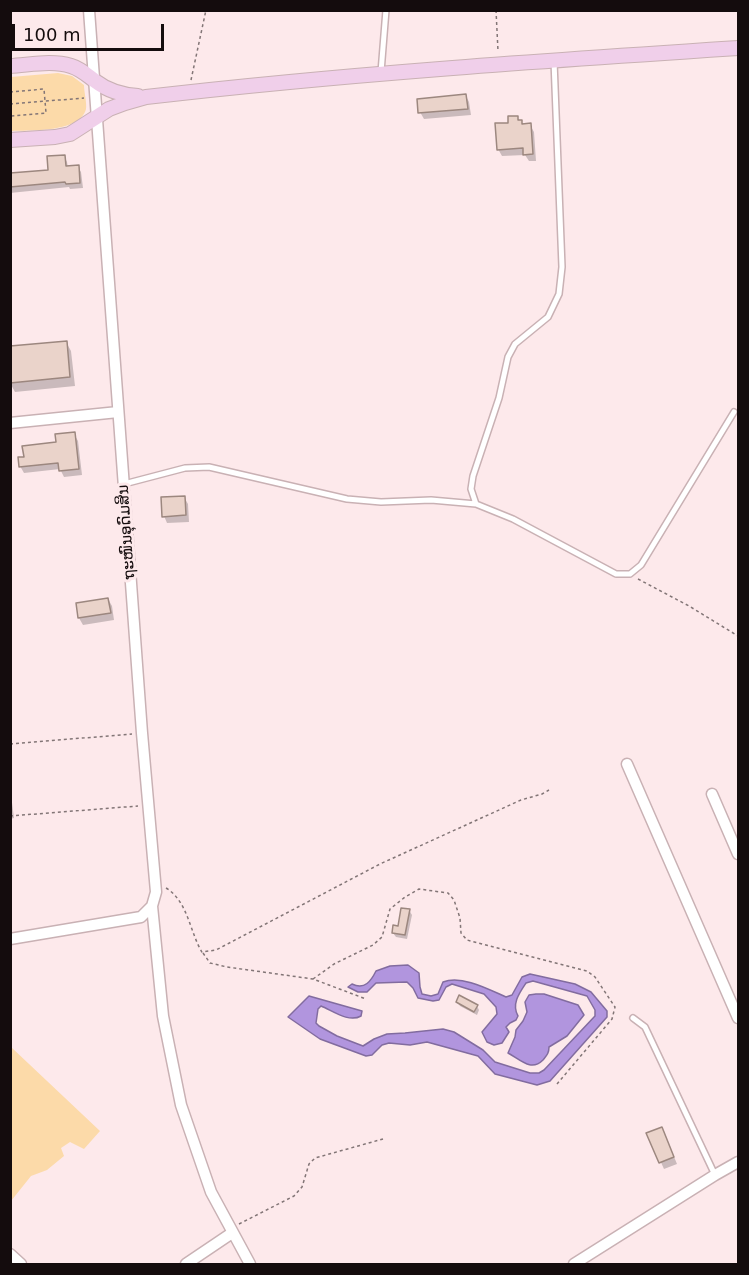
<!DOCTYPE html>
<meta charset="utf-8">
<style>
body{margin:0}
#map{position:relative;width:749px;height:1275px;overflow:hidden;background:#fde9eb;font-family:"DejaVu Sans",sans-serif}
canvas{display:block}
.frame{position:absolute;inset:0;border:12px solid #140c0d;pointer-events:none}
.scale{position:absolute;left:12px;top:24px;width:152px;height:27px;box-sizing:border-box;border:3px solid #140c0d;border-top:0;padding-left:8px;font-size:18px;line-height:21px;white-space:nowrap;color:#140c0d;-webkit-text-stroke:4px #fde9eb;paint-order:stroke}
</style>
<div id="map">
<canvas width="749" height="1275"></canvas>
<div class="frame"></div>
<div class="scale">100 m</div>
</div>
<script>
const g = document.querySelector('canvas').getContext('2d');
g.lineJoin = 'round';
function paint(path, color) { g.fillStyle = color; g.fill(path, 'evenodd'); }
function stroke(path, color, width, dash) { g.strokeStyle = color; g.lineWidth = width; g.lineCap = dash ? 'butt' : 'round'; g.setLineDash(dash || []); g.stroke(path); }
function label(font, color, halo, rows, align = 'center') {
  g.font = font + ' "DejaVu Sans","Noto Sans Lao",sans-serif'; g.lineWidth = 6; g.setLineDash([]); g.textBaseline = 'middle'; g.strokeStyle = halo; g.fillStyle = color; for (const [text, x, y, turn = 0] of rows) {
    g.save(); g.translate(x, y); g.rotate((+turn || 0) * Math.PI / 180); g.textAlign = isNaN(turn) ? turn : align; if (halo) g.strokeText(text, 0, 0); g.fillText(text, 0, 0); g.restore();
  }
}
paint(new Path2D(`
 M58,73L72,76L84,85C84,92 87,103 86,109C80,133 29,130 11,131V77Z
 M11,1047L100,1131L84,1149L70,1142L61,1148L64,1156L47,1170L31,1176L11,1201Z`), '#fcdaa9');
const water = new Path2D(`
 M408,965L419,973L420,987L422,994L431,996L438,994L443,982C462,975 488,989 506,997L512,995L522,977L530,974L575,984L591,992L607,1011V1017L550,1081L537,1085L495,1074L478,1056L427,1042L410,1045L389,1043L382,1045L372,1055L366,1056L320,1039L288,1017L309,996L362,1011L361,1016C349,1023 333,1011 321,1006L318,1009L316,1023L319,1026L337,1036L363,1046L374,1039L387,1034L405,1033L443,1029L454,1032L483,1050L495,1062L530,1073H539L544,1070L595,1016V1010L587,996L533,981L526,983C520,992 511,1004 518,1016L516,1020L510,1023L506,1027L509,1032L502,1043L494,1045L487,1042L482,1032L497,1014L496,1007L484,994L452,984L446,987L439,1000L433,1001L418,998L413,988L407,982L376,983L367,992H358L348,987L352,984C365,990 371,981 376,971L390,966Z
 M536,994H544L578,1005L584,1015L567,1036L549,1047C549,1053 547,1055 543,1060C531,1072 521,1060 508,1053L515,1037L516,1030L523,1021L527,1012L525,1002L529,995Z`);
paint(water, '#b195de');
stroke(water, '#826c9f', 1.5);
paint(new Path2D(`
 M466,96L469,102L471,115L424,119L420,112Z
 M517,117L523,125H530L534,132L536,161H529L525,155L502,156L498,149L509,124Z
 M64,156L67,162L68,168L78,167L81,172L83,188L70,189L69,187L10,193V175L49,171Z
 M66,342L71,351L75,386L15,392L10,383V347Z
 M74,434L78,441L82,475L64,477L60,469L24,473L20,466L25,458L58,444Z
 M184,497L188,504L189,522L167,523L164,516Z
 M108,599L112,606L114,620L83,625L79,618L77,604Z
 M10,787L14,818L10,819Z
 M409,910L412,915L407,939L396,937L393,933L399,928Z
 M457,1002L477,1006L479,1010L477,1015L460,1006Z
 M648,1134L665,1135L677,1164L664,1169Z`), '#0003');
const building = new Path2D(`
 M466,94L468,109L418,113L417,99Z
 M508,116H518V120H522V124L531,123L533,154L523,155V148L497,150L495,123H508Z
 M65,155L66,166L79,165L80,183L66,184L65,182L10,187V173L48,170L47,156Z
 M67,341L70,377L10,383V346Z
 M75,432L79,469L59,471L58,463L19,467L18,457H24L22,446L56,442L55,434Z
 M185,496L186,515L162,517L161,497Z
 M108,598L111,613L78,618L76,603Z
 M401,908L410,909L405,935L392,933L393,925L398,926Z
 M459,995L478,1005L474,1012L456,1002Z
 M662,1127L674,1157L659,1163L646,1133Z`);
paint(building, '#ead3ca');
stroke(building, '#9c877f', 1.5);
const lane = new Path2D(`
 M381,72L386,10
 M124,484L185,468L209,467L347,499L381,502L431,500L476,504L513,519L616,574H630L641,565L734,412
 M476,504L471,489L473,476L499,398L508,357L515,344L548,317L559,294L562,267L554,61
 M633,1018L645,1027L715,1175`);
const street = new Path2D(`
 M10,423L118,412
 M627,764L738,1018
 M712,794L738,854
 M152,906L163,1016L181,1105L211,1192L250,1264
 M10,939L141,917L152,906L156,892L142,733L89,10
 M10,1254L21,1264
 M186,1264L232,1233
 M574,1264L715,1175L738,1162`);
const secondary = new Path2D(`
 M10,66C30,65 52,60 71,66C81,69 87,75 95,81C108,91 122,95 138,96
 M10,140L55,137L70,134L109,109L125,103L146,97C343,74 541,61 738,48`);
stroke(lane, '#c9b1b4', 8);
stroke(street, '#c9b1b4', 13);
stroke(secondary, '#c9b1b4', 16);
stroke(new Path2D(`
 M496,10L498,51
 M191,80L206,10
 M10,92L44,89L46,113L10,116
 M10,104L84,98
 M638,579L689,606L738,636
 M10,744L132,734
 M10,816L138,806
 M166,888C188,901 190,933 202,952L216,950L380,864L521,800L542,794L549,790
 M203,953L210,963L227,967L313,979L366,999
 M313,979L334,964L373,945L382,937L390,909L405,897L419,889L448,893L454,900L460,918L461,933L467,940L587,971L595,977L615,1007L612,1019L557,1084
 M239,1224L294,1196L302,1187L309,1164L315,1158L383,1139`), '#827576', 1.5, [3, 3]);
stroke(lane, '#fff', 5);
stroke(street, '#fff', 10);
stroke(secondary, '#f0cfea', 14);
label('15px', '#140c0d', '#fde9eb', [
 ["ຖະໜົນອຸດົມສິນ",127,532,-94]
]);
</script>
